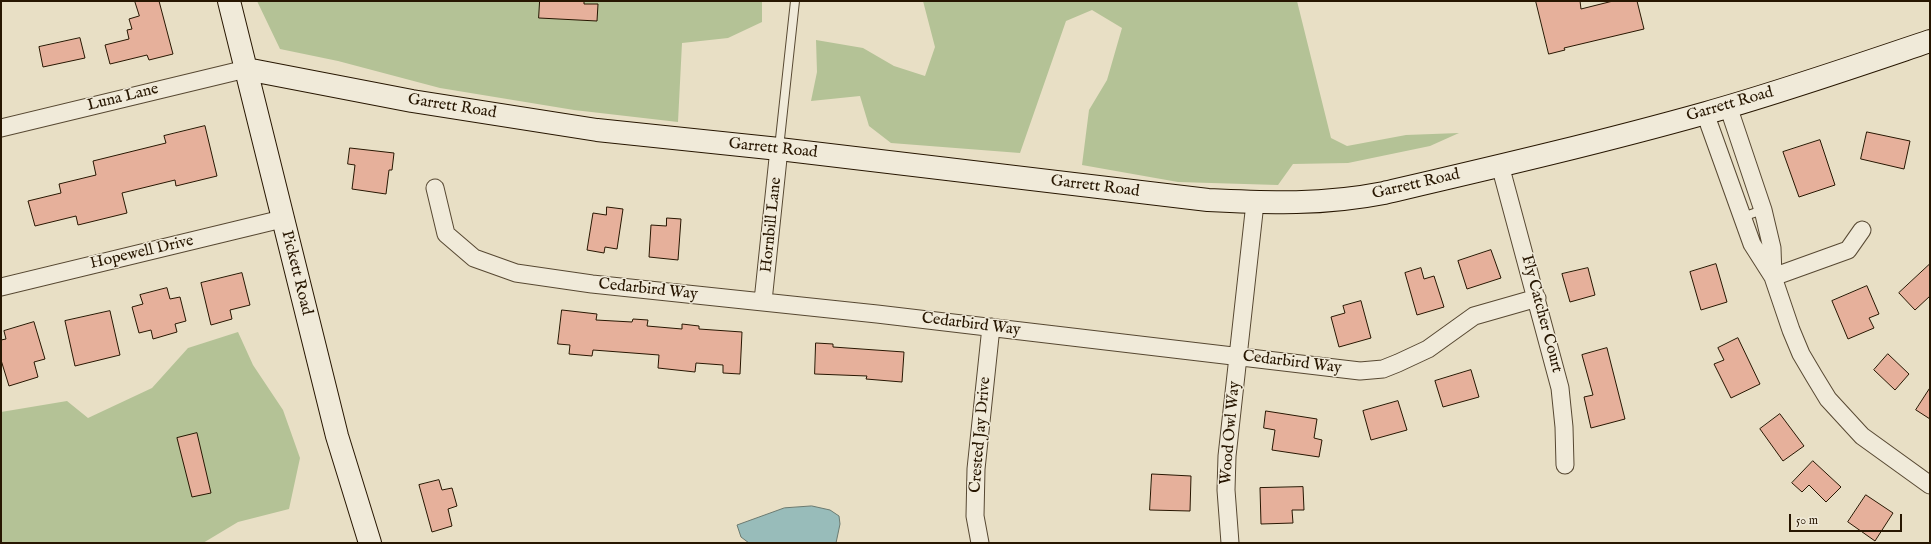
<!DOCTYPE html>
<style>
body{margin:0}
#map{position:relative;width:1931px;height:544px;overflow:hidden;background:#e8dfc5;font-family:"IM FELL English",serif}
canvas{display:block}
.frame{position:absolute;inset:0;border:2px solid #271601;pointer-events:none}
.scale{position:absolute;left:1789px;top:514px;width:113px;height:18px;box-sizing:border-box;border:2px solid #271601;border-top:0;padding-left:5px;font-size:12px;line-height:14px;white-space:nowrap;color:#271601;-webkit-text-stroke:3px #f0ead9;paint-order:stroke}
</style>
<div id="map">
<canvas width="1931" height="544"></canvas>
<div class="frame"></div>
<div class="scale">50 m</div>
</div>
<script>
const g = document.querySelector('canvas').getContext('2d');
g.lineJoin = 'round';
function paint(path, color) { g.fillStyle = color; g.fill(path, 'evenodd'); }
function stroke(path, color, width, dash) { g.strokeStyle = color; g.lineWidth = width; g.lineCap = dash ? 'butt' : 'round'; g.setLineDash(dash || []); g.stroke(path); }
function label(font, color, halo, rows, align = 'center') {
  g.font = font + ' "IM FELL English",serif'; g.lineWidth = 3; g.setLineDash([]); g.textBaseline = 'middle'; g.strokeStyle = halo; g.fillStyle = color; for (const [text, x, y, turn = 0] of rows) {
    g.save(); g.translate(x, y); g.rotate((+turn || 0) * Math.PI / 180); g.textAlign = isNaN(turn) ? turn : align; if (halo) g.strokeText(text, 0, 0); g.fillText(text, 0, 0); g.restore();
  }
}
paint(new Path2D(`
 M257,1H762V22L728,38L682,43L678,122L574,110L440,88L338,61L280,49Z
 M923,1H1297L1331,138L1347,146L1406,135L1459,133L1430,146L1348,163L1293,164L1278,185L1178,182L1082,165L1089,110L1107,80L1122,28L1092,10L1066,21L1020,153L891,143L869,126L860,96L811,101L817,72L816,40L863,48L894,66L925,76L935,47Z
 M238,332L253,365L283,410L300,458L289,509L238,522L203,543H1V412L67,401L88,418L152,388L188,348Z`), '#b4c296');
const water = new Path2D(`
 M812,506L830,510L839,516L840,524L836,543H749L741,537L737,525L784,508Z`);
paint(water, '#98bcba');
stroke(water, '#6b7a70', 1);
const building = new Path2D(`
 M135,1H159L173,54L149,60L147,55L110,64L105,45L129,39L127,30L132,29L129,19L139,16Z
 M540,1H584V4H598L597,21L539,18Z
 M1536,1H1580L1581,9L1613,1H1637L1644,29L1564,48L1565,50L1549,54Z
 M80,38L85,58L43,67L39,47Z
 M205,126L217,176L176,186L175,180L122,193L127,213L78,225L76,216L35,226L28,201L61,193L59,184L96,175L93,161L166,143L164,136Z
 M1867,132L1910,141L1904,169L1861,159Z
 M1820,140L1835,185L1799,197L1783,152Z
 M350,148L394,153L392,170H389L386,194L352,189L355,165L348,164Z
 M607,207L623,209L617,249L605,247L604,253L587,250L593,213L606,215Z
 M667,218L681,219L678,260L649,257L651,225L666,226Z
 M1491,250L1501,278L1467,289L1458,261Z
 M1716,264L1727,302L1701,310L1690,272Z
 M1930,264V296L1915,310L1899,293Z
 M1421,268L1424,279L1434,276L1444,307L1417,315L1405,273Z
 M1588,268L1595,295L1570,302L1562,274Z
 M242,273L250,305L230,310L232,319L211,325L201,283Z
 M1867,286L1879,314L1869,318L1874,328L1848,339L1832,301Z
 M167,288L170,299L180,297L186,321L175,324L177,332L153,339L151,330L139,333L132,307L143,304L140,295Z
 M1361,301L1371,338L1339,347L1331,317L1345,313L1343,306Z
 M562,310L597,314L596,320L632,322L633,319L648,320L647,326L682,329V324L699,326V329L742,332L740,374L723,373V365L696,363L695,372L658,368L659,355L593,350L592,356L569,354L570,345L558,344Z
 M110,311L120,355L75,366L65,321Z
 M34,322L45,359L34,362L38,377L9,386L1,360V340L6,339L4,331Z
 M1738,338L1760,384L1731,398L1714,364L1724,360L1718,348Z
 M816,343L833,344V347L904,352L902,382L866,379L867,376L815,374Z
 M1607,348L1625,419L1591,428L1584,397L1593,395L1582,355Z
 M1888,354L1909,374L1895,390L1874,370Z
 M1471,370L1479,397L1443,407L1435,381Z
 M1930,388V419L1916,410Z
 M1398,401L1407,430L1371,440L1363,411Z
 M1266,411L1317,419L1314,438L1322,440L1319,457L1272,450L1275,430L1264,428Z
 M1780,414L1804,446L1783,461L1760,429Z
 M197,433L211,493L192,497L177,438Z
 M1813,461L1841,487L1826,502L1809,485L1802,492L1792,483Z
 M1152,474L1191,476L1190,511L1150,510Z
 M439,480L442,490L452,488L457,506L448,509L452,526L432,532L419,485Z
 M1303,487L1304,510H1292L1293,523L1261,524L1260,488Z
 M1866,495L1893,513L1875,541L1848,522Z`);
paint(building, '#e6b09b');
stroke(building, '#271601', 1);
const lane = new Path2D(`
 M779,148L795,1
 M1742,217L1763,210`);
const street = new Path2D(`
 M1728,106L1763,210L1772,248L1773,277
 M1705,113L1752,244L1773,277L1791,330L1801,354L1814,376L1828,399L1862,436L1930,485
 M1,128L246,69
 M1500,165L1560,388L1564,427L1565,465
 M435,188L446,234L474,258L516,273L592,284L877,314L1360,371L1383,369L1398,363L1428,349L1474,316L1537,298
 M1773,277L1848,250L1862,230
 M1,287L282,219
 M763,301L779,149
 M980,543L975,516L976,469L991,327
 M1230,543L1226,490L1227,456L1255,203`);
const secondary = new Path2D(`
 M229,1L337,436L370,543
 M246,69L412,101L597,130L779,149L1208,200C1270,203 1323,205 1384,193C1491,168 1599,143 1706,113C1781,92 1856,66 1930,41`);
stroke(lane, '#574832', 10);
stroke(street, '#574832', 19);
stroke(secondary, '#271601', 24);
stroke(lane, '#f0ead9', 8);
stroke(street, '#f0ead9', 17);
stroke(secondary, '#f0ead9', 22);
label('16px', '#271601', '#f0ead9', [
 ["Luna Lane",123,98,-14],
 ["Garrett Road",1730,105,-16],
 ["Garrett Road",452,107,9],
 ["Garrett Road",773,149,6],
 ["Garrett Road",1416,185,-13],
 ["Garrett Road",1095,187,7],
 ["Hornbill Lane",772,225,-84],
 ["Hopewell Drive",142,253,-13],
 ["Pickett Road",296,273,76],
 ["Cedarbird Way",648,290,6],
 ["Fly Catcher Court",1541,314,75],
 ["Cedarbird Way",971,325,7],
 ["Cedarbird Way",1292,363,7],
 ["Wood Owl Way",1231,433,-85],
 ["Crested Jay Drive",981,435,-85]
]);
</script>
